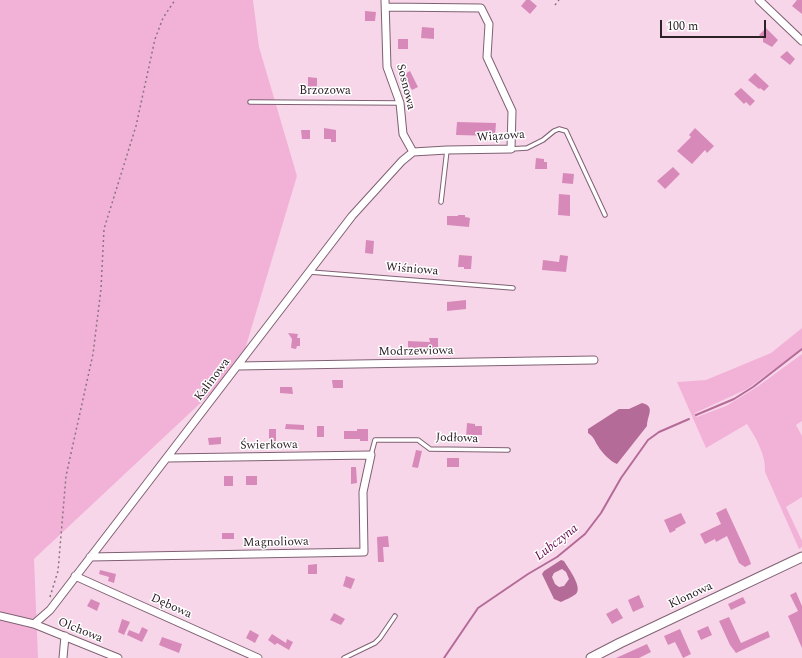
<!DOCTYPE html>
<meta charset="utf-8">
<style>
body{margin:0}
#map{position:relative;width:802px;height:658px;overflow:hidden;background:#f8d6e9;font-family:Spectral,serif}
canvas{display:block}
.scale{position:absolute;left:660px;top:20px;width:106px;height:18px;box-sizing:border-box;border:2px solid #2d2128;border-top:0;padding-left:5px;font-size:12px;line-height:14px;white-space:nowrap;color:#2d2128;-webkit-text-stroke:3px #fff;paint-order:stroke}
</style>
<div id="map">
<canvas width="802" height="658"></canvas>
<div class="scale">100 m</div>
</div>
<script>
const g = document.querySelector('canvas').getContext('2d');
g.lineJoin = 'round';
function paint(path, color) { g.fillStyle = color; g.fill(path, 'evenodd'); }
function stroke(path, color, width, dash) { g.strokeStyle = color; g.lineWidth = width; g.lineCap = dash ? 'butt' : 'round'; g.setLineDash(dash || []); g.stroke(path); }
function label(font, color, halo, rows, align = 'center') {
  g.font = font + ' Spectral,serif'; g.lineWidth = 3; g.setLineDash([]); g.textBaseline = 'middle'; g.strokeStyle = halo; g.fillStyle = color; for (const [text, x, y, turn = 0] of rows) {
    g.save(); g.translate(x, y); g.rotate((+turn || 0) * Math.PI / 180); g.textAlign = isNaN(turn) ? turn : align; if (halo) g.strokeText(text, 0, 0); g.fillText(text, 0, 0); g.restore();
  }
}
paint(new Path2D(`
 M0,0H253L259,47L297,176L240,366L34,559L38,658H0Z
 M802,328V349L747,389L695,413L697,417L726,406L757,387L802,354V421L796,425L802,436V497L786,507L802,541V547L799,549L765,472C766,455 756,438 747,424L706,448L677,382L706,380L771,353Z`), '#f2b2d7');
paint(new Path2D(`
 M642,403C656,406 647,416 647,426L617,464C610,461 602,453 598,446C594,440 595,438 588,433V429L619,409H629Z
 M561,560L564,561C568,568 583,587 576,594C572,597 565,600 561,602L554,599L542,574L544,571ZM562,569L566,572L569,579L564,586L559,587L555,584L552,577L554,573Z`), '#b56b98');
stroke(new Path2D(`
 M696,415L734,399L753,387L802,349
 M444,658L478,608L528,574L557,557L585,534L601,513L621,478L648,440L659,432L689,419`), '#b56b98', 2);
paint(new Path2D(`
 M526,0H530L537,6L530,14L521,6Z
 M797,0H802V14L792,6Z
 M365,11L376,12L375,21H365Z
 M422,27L434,28V39L421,38Z
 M766,28L778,40L772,47L763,42V38L759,35Z
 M398,39H408V49H398Z
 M787,51L795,59L790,65L780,57Z
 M410,71L418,87L412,90L403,75Z
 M755,73L769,86L764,91L760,88L759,89L748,80Z
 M308,77L317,78V87H308Z
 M741,88L755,101L750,106L746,102L744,104L734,94Z
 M457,122L496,123L495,136L456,135Z
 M324,128L336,130V142H331V139H324Z
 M695,128L714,146L707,153L705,150L692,164L677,151L691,137L689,135Z
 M301,130H310V139H302Z
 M536,158L544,159V162H547V169H535Z
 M673,167L680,174L665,189L657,181Z
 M563,173L574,174L573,184L562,183Z
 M559,194L570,195V216L558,215Z
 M458,215H465V217L470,218L469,227L447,225V216H458Z
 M366,240L374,241L373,254L365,253Z
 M459,255L472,256L471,269H464V267H458Z
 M560,255L568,256L566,272L542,270L543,260L559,262Z
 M466,300V309L447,311V302Z
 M288,333L298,334L297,338H300V346H297L296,349L291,348L292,339Z
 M429,338H438V349H416V351H408V341L430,342Z
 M332,380H343V388H333Z
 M280,387H292L293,394L280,393Z
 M467,423L475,424V426H482V435H474V437H466Z
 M286,424L304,425V430L285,429Z
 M317,426H324V437H317Z
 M269,429H276V442H269Z
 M357,429H368V441H360V439H344V431H357Z
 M221,437V444L209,445L208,438Z
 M416,450L422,451L418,468L412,467Z
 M447,458H459V467H447Z
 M351,467H356L357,483L351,484Z
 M224,476H233V486H224Z
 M246,476H257V485H246Z
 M726,508L749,558L751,564L745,567L739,563L727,536L716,542L715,539L705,544L700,534L721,524L716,513Z
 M681,513L686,523L675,529L676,530L670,533L664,520Z
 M222,533H234V539H222Z
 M388,536L389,547H383L384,562H378L377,537Z
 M317,564V574H308V565Z
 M100,570L116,574L114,583L108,581L109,577L99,574Z
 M346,576L355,579L351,589L343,586Z
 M796,592L802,606V648L788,616L798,611L790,595Z
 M639,595L644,607L633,612L628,600Z
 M743,597L746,603L731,610L728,604Z
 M91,599L100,603L97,611L87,606Z
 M617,608L623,618L612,624L606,614Z
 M334,613L345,619L341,625L330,620Z
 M729,617L741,643L768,631L770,637L736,653L730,645L719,621Z
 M122,619L130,622L124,635L118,632Z
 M708,626L712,635L701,640L697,631Z
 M142,627L148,630L142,642L127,635L129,630L139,634Z
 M680,629L691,654L683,658L675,642L668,645L664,636Z
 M250,630L259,635L255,643L246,638Z
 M272,634L286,643L287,639L293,642L289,650L277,643L275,645L268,640Z
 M162,637L182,644L179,653L159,645Z
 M647,644L651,652L639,658H616Z`), '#d78ab9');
const service = new Path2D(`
 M250,102L400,103
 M511,149L527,148L543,140L554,131L559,129L566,131L605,215
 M441,202L447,150
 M310,272L513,288
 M371,455L375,440H418L430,449L508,450
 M344,658L375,643L380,638L395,616`);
const minor = new Path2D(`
 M385,0L387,67L400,103L403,134L413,152
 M759,0L802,41
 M386,7L481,8L489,24L487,57L512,111L511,149L447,150L413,152
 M238,366L594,360
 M90,557L364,552L363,492L371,455L167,458
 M75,576L258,658
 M0,616L34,624L118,658
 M34,624L50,610L352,216L402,161L413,152
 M63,658L65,636`);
const tertiary = new Path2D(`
 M591,658L620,643L802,557`);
stroke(service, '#7e6172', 5.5);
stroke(minor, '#7e6172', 9);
stroke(tertiary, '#7e6172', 11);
stroke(new Path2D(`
 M555,5L559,0
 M50,597L58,571L66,476L93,354L101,289L104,229L136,126L155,39L163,18L175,0`), '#8a7480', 1.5, [2, 3]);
stroke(service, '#fff', 3.5);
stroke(minor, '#fff', 7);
stroke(tertiary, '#fff', 9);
label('12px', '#2d2128', '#fff', [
 ["Sosnowa",405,87,76],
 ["Brzozowa",325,92],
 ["Wiązowa",501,137,-4],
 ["Wiśniowa",412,270,5],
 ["Modrzewiowa",416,352,-1],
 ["Kalinowa",213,380,-53],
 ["Jodłowa",457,439,2],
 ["Świerkowa",269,446,-1],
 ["Magnoliowa",276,543,-1],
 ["Klonowa",691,596,-25],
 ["Dębowa",171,607,24],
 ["Olchowa",80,631,22]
]);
label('italic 13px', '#680b4d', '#fff', [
 ["Lubczyna",557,543,-38]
]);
</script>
